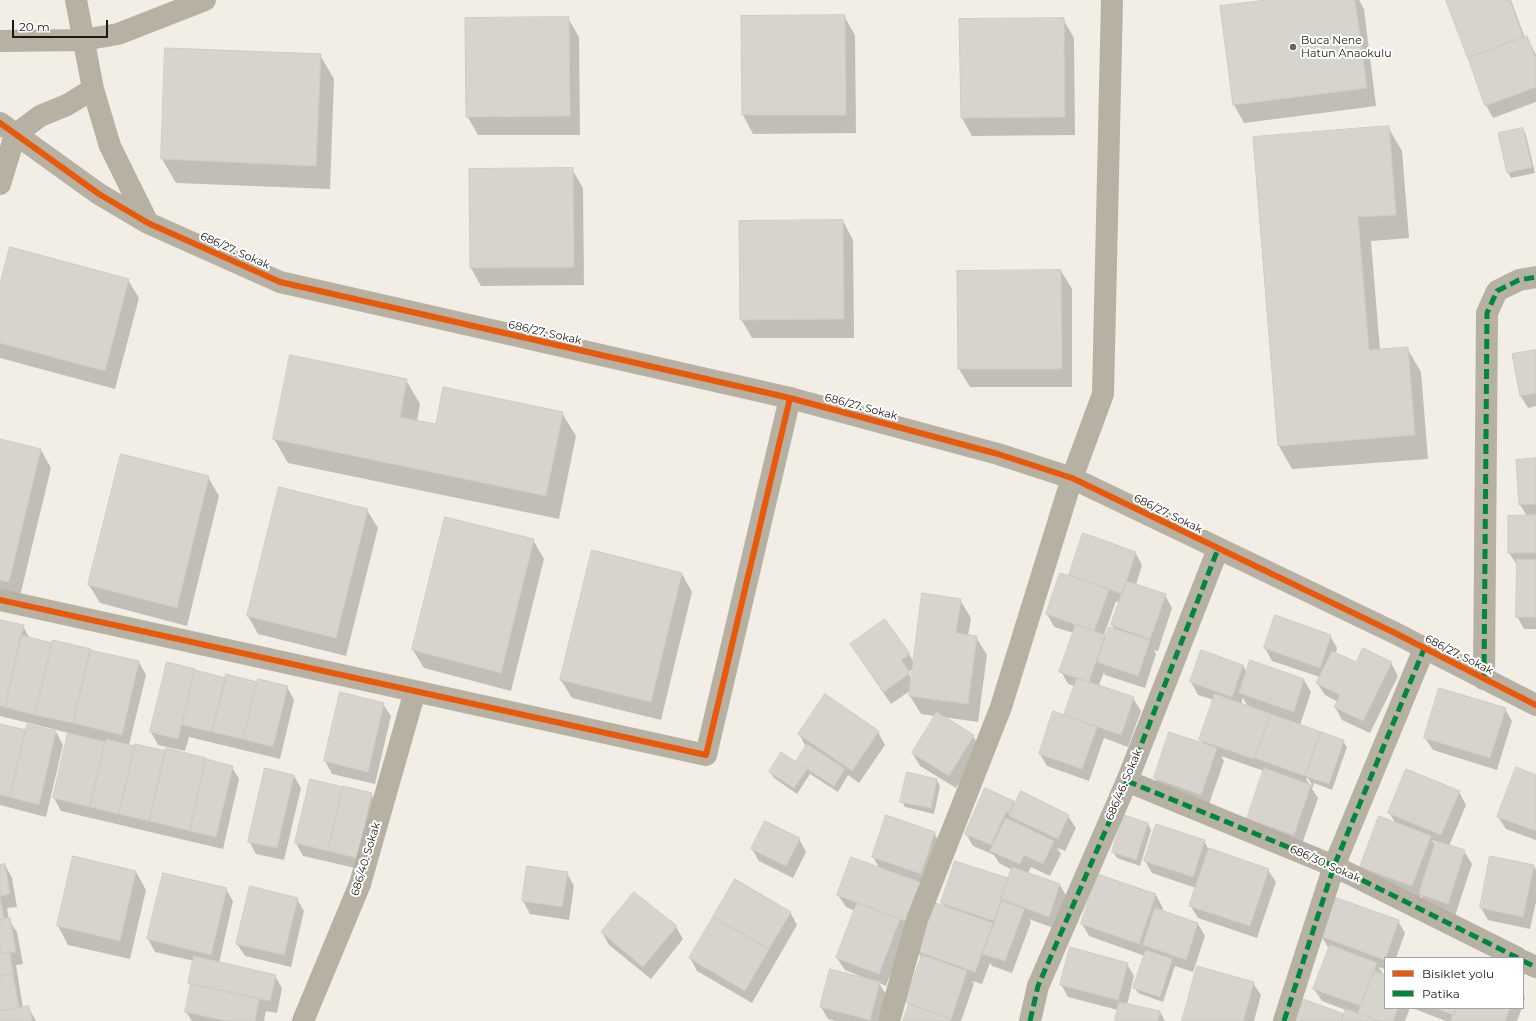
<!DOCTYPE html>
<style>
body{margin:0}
#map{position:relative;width:1536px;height:1021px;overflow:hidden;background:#f2eee5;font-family:Montserrat,sans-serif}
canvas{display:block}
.legend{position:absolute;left:1384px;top:957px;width:140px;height:52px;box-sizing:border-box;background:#fff;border:1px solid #a4a3a1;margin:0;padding:5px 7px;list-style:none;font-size:12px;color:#1b1913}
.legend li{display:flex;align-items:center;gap:8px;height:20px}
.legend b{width:20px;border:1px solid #a4a3a1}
.scale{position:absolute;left:12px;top:20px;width:96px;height:18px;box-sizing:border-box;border:2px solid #1b1913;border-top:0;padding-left:5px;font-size:12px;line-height:14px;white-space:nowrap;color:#1b1913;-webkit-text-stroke:3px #fff;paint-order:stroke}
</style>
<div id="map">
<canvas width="1536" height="1021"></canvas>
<ul class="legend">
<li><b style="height:5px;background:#e8590c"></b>Bisiklet yolu</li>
<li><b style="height:5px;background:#00873e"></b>Patika</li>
</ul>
<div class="scale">20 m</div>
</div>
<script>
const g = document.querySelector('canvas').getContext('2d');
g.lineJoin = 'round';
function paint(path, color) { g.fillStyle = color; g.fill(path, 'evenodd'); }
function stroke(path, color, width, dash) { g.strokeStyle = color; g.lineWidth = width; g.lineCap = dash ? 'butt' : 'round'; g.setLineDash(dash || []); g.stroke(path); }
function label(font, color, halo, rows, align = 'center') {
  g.font = font + ' Montserrat,sans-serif'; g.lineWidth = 4; g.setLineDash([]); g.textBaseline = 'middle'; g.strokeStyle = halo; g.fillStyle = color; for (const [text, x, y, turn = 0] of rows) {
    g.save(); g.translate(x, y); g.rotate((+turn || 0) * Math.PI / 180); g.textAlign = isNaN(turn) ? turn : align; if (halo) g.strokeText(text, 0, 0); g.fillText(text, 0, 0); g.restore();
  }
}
paint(new Path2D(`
 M1276,0H1359L1364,9L1376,106L1244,123L1234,105Z
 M1447,0H1511L1525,38L1527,37L1536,55V102L1493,118L1486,105Z
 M844,16L855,35L856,133L753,134L743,115L742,17Z
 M568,18L579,37L580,135H478L467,116Z
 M1063,19L1074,38L1075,135L972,136L962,118Z
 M320,55L334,79L330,189L176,183L162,159Z
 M1388,127L1402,151L1409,238L1371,241L1380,350L1407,348L1421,372L1428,459L1292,469L1279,446Z
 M1523,129L1526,135L1535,173L1511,178L1508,172Z
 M572,169L583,188L584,285L481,286L471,268Z
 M843,221L853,240L854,338H752L741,319Z
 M1061,271L1072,289V387H970L959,369L958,272Z
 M128,280L139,298L115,389L0,358V288Z
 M1536,351V406L1528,408L1520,395Z
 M406,380L420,404L417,421L436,425L562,413L576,436L559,519L288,463L274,439Z
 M0,440L41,450L51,468L19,600L0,595Z
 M1536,459V629H1524L1517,616L1518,566L1509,553V516H1527L1520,505L1517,461Z
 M208,477L219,496L187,626L100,603L89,585Z
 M367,510L378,528L346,656L258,634L248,616Z
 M1084,534L1135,552L1142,565L1136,585L1165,595L1172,608L1158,651L1154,650L1156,654L1145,688L1105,675L1104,672L1099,685L1133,698L1141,711L1128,747L1104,738L1089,781L1047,766L1040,754L1065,716L1075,686L1068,684L1061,671L1074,633L1054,627L1047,614L1069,576ZM1116,601L1120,603L1112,625L1115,630L1107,636L1104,635Z
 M533,540L544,559L511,691L424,668L413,650Z
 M682,574L692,592L661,720L572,698L561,680Z
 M960,600L971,618L968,636L976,637L987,655L978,722L943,717L973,736L981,749L956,788L920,766L913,754L936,716L921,714L910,696L911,690L891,704L851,645L909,654L914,663ZM914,668L912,680L908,672Z
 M0,621L23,626L30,639L139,662L146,675L129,745L166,752L167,750L232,767L239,779L223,849L61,811L54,798L69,733L0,716Z
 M1330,636L1337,648L1336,653L1356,664L1391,663L1398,676L1370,733L1342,720L1335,707L1338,702L1325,695L1317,683L1320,677L1272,661L1265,648Z
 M1201,652L1243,665L1247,673L1304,680L1311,692L1300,725L1343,741L1347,747L1332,790L1314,783L1312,789L1318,798L1301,847L1248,818L1264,771L1221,756L1224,761L1208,807L1162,791L1155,778L1203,744L1200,739L1214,700L1198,695L1191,682ZM1243,698L1248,707L1241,704ZM1308,778L1312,785H1310L1306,779Z
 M168,663L226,679L227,675L258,683L287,687L294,700L280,759L189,737L185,751L158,745L151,732Z
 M383,704L391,716L375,784L332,774L325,761Z
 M1505,709L1512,721L1497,770L1433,750L1425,738Z
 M0,725L26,732H56L63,745L46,817L0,805Z
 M878,732L885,745L859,783L848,775L838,792L810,774L797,794L774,778L770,772L796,763L806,747L799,734Z
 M294,776L301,788L284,860L256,854L249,841Z
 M1536,776V840L1506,829L1498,817Z
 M936,779L940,786L934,814L905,807L902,801Z
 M1459,792L1466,805L1449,846L1464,851L1472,864L1455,916L1427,906L1421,895L1420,898L1369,879L1362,867L1396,824L1389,812ZM1432,840L1437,842L1436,846Z
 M371,794L378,806L364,870L303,856L296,843Z
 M1013,802L1015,805L1068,816L1076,828L1065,851L1057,848L1061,854L1050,876L1031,867L1028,873L1060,885L1067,897L1056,929L1029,919L1031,922L1012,973L992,966L990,963L982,984L972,981L974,984L961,1021H904L909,1006L907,1002L922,959L917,951L944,907L942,903L956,862L1009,879L1012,870L999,863L994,855L973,846L966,834Z
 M1125,816L1148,824L1151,830L1140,866L1117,858L1113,852Z
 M934,833L942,845L907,931L886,986L879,983L887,996L880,1021H835L828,1019L821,1007L865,978L845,970L837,958L855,911L846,907L838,895L880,869L873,857Z
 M799,839L806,852L793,878L759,861L752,849Z
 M1204,841L1209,850L1268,870L1276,882L1257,938L1198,918L1190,905L1196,888L1152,873L1145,861Z
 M5,865L12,878L17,907L7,908L9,920L17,932L23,964L16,965L23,1008L28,1007L36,1021H0V866Z
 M1534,866L1536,870V902L1530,929L1488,920L1481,908Z
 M136,872L146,890L130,959L68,945L58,926Z
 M567,873L574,886L569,920L530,914L523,901Z
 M1098,876L1156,895L1163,908L1162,911L1198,924L1205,936L1193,972L1175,966L1163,1002L1138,993L1134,987L1145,956L1089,936L1082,924Z
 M226,889L233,901L219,963L275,976L282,988L277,1013L266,1011L264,1021H192L186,1012L192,987L189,983L194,961L155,952L148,939Z
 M297,899L304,911L291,967L245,956L237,944Z
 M790,912L797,925L752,1003L697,971L690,958Z
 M1398,921L1405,933L1396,958H1385V969L1378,967L1385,976V1008H1410L1405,1021H1296L1344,1015L1346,1010L1322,1001L1314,989L1329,949L1321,936Z
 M676,927L683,939L651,979L609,945L602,932Z
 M1127,964L1134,976L1127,1005L1160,1012L1165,1021H1116L1118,1010L1068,997L1061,984Z
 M1253,983L1261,995L1254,1021H1183Z
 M1523,994L1525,998L1523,1005Z
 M1412,1008H1522L1517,1021H1446Z`), '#0003');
const building = new Path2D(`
 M1268,0H1355L1367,88L1233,105L1220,6Z
 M1446,0H1510L1523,37L1468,58Z
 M845,15L846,115H742L741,16Z
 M569,17L570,116L466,117L465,18Z
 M1064,18L1065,117L961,118L959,19Z
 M1527,36L1536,59V87L1485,106L1468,58Z
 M165,48L321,54L316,166L161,159Z
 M1389,126L1396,215L1358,217L1369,350L1408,347L1415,435L1278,446L1253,137Z
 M1523,128L1532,167L1507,173L1498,133Z
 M573,168L574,267L470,268L469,169Z
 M843,220L844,319L740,320L739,221Z
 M10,247L129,279L105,371L0,343V284Z
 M1061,270L1062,369H958L957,271Z
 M1536,350V393L1520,396L1512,354Z
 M290,355L407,379L400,417L436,424L443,387L563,412L546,496L273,439Z
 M0,439L41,449L9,582L0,580Z
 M121,454L209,476L177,608L88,585Z
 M1536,458V504L1519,505L1516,460Z
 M279,487L368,509L336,638L247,616Z
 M1536,515V553H1508V516Z
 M445,517L534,539L501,673L412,650Z
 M1083,533L1136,552L1122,594L1069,575Z
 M592,550L682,573L651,702L560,680Z
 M1517,559L1536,560V617H1516Z
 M1060,573L1109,589L1094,631L1046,614Z
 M1126,581L1166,594L1150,639L1111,625Z
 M922,593L961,599L956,633L977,636L968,704L909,696Z
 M1275,615L1331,635L1320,668L1264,648Z
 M885,619L910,654L901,660L910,673L884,692L850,644Z
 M0,620L24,625L5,707L0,706Z
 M1076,624L1105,635L1089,682L1059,672Z
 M1109,627L1150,640L1138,676L1097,662Z
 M21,635L52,643L35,715L5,707Z
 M53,640L91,649L73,723L35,715Z
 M1363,648L1392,662L1363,721L1334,707L1340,695L1316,683L1332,651L1356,662Z
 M90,650L139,661L122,735L73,723Z
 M1201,650L1243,665L1232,697L1190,682Z
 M1250,660L1304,679L1294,712L1239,693Z
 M167,662L195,669L178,739L150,732Z
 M195,670L226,678L212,732L182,725Z
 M226,674L257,682L243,739L212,732Z
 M1077,678L1134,697L1121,735L1064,715Z
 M258,679L288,686L273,747L243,739Z
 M1439,688L1506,708L1490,758L1424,738Z
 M340,692L384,703L368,772L324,761Z
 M825,694L879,731L852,771L798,734Z
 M1215,694L1271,714L1254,759L1199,740Z
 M1053,711L1097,727L1082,769L1039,754Z
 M937,712L974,735L949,776L912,753Z
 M1271,714L1321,732L1305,776L1255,758Z
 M0,724L26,730L10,797L0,795Z
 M27,724L56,731L39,805L10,797Z
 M1169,732L1217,748L1201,795L1154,778Z
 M1321,732L1344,740L1329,784L1305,776Z
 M68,733L105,742L90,807L53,798Z
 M106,739L135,746L119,814L90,807Z
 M135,744L166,751L149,821L119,814Z
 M807,744L845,769L834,786L796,762Z
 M166,748L206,758L190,831L149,821Z
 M781,752L807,769L794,788L769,772Z
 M206,759L233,766L216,837L190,831Z
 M1516,767L1536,775V831L1497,817Z
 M265,768L294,775L277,848L248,842Z
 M1264,768L1311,785L1294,835L1247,819Z
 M1406,769L1460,791L1441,835L1388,813Z
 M907,772L937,779L931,808L900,802Z
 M310,779L343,787L328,851L295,843Z
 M343,786L372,793L357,858L328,851Z
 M985,788L1014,801L1009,813L1006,812L991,845L965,834Z
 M1021,791L1069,815L1058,839L1009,816Z
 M886,815L935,832L921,874L872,857Z
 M1124,815L1148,823L1136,860L1112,852Z
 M1379,816L1431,836L1412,886L1360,867Z
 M1006,818L1054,841L1043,864L1024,855L1020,864L990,851Z
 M765,821L800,838L786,866L751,849Z
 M1156,824L1205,840L1193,877L1144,861Z
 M1436,841L1465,850L1448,904L1419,894Z
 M1209,848L1269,869L1250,926L1189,906Z
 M73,856L136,871L120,941L57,926Z
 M1490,856L1534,865L1523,917L1480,908Z
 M851,857L922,883L908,922L837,895Z
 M955,861L1008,878L994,921L941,903Z
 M5,864L10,894L0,896V865Z
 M527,866L568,872L562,907L522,901Z
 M1012,867L1060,884L1049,917L1001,899Z
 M163,873L227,888L211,955L147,939Z
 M1097,874L1156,894L1139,944L1081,924Z
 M735,879L791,912L769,949L713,917Z
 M250,886L298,898L284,955L236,944Z
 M634,892L677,926L643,967L601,932Z
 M0,896L4,919L0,920Z
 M1334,897L1399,920L1385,960L1320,936Z
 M1002,901L1024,909L1005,961L983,954Z
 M933,902L993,923L975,972L916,951Z
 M857,903L900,919L879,974L836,958Z
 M1155,908L1198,923L1186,960L1143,945Z
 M713,917L769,949L745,991L689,958Z
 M10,918L16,952L0,954V920Z
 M1330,945L1377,963L1361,1006L1313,989Z
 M1070,947L1128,963L1118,1000L1060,985Z
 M1146,950L1172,959L1160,997L1133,988Z
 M10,952L13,974L0,976V954Z
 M922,955L967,971L951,1019L905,1002Z
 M194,956L276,975L270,1001L188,983Z
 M1197,966L1254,982L1243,1021H1182Z
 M830,969L880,982L870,1020L820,1007Z
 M1374,971L1385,975V1008H1398L1393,1021H1379L1358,1013Z
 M13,974L19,1008L0,1011V976Z
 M191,984L259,999L255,1021H227L185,1012Z
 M1303,999L1344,1014L1341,1021H1295Z
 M1119,1002L1160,1011L1158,1021H1115Z
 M909,1004L951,1019L950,1021H903Z
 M29,1006L32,1021H0V1011Z
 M1436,1008H1456L1454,1015Z
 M1456,1008H1510L1505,1021H1451Z
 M1346,1009L1358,1013L1379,1021H1341Z`);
paint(building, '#d7d4cd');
stroke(building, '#cecbc3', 1);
stroke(new Path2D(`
 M0,184L15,135
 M0,600L706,755L790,398
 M1484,679L1487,313L1497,291L1519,280L1536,277
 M1127,781L1334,866L1518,958
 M1523,961L1536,967
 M303,1021L360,884L415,691
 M889,1021L917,920L1001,707L1072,478L1103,394L1112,0
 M1030,1021L1038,986L1127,781L1218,549
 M1284,1021L1334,866L1424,649`), '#b6b1a2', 22);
stroke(new Path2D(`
 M76,0L93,89L110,146L148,223
 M0,41L83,40L118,34L205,0
 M0,123L99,194L148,223L280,282L790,398L998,454L1072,478L1395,633L1536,705
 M15,135L40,116L67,105L93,89`), '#b6b1a2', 22);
stroke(new Path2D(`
 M1484,679L1487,313L1497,291L1519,280L1536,277
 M1127,781L1334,866L1518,958
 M1523,961L1536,967
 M1030,1021L1038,986L1127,781L1218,549
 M1284,1021L1334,866L1424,649`), '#00873e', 5, [10, 5]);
stroke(new Path2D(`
 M0,123L99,194L148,223L280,282L790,398L998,454L1072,478L1395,633L1536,705
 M0,600L706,755L790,398`), '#e8590c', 6);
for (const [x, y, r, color] of [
 [1293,47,4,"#66645c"]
]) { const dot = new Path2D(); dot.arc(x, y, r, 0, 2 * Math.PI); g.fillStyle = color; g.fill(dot); stroke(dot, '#fff', 1.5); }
label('11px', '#1b1913', '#fff', [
 ["Buca Nene",1301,41],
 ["Hatun Anaokulu",1301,54]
], 'left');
label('11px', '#1b1913', '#fff', [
 ["686/27. Sokak",235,251,24],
 ["686/27. Sokak",545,333,13],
 ["686/27. Sokak",861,407,15],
 ["686/27. Sokak",1168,514,26],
 ["686/27. Sokak",1459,655,27],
 ["686/46. Sokak",1124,785,-67],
 ["686/40. Sokak",366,859,-73],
 ["686/30. Sokak",1325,864,24]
]);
</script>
